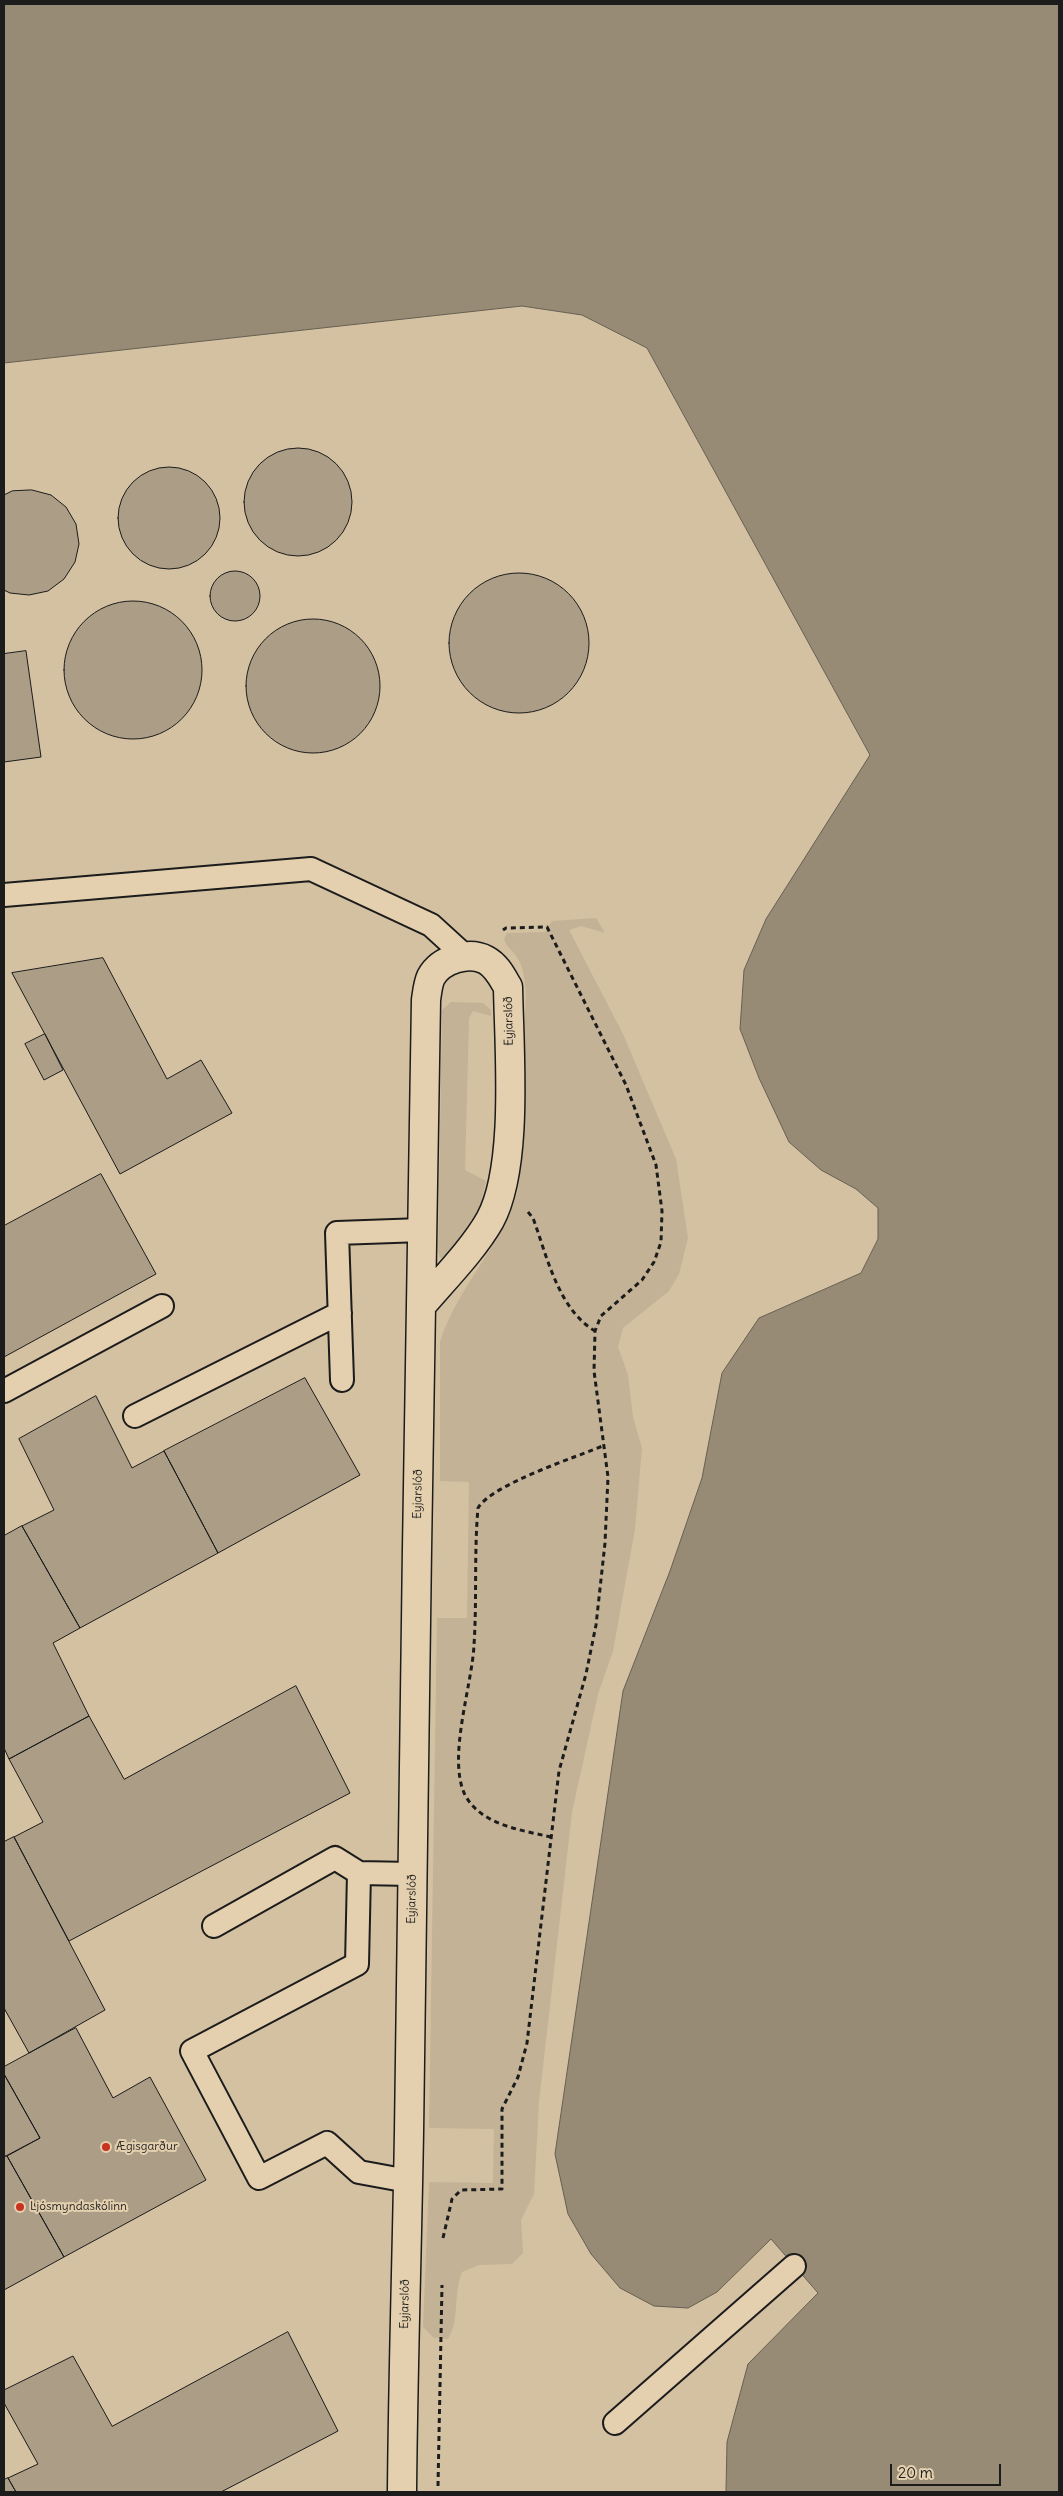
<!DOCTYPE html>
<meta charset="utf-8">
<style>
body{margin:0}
#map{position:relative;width:1063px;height:2496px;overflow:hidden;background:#e4d0ae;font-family:Delius,sans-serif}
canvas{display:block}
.frame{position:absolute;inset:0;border:5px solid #1c1c1c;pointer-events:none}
.scale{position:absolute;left:890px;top:2464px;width:111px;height:22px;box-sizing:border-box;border:2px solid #1c1c1c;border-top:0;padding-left:6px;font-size:15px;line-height:18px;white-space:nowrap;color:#1c1c1c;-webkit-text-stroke:4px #e4d0ae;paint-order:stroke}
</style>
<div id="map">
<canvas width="1063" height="2496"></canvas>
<div class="frame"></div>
<div class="scale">20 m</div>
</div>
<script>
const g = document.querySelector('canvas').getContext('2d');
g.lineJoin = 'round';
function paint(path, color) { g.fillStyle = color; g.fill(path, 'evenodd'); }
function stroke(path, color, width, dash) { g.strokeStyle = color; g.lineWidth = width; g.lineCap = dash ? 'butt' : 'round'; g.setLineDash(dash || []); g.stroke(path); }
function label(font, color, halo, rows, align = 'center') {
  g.font = font + ' Delius,sans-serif'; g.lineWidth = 4; g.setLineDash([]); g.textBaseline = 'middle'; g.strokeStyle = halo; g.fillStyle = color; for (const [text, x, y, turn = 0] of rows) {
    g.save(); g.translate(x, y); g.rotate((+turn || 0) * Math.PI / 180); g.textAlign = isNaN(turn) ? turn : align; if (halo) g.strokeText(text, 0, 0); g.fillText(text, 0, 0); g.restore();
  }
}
paint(new Path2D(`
 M522,306L582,315L647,348L870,755L1059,759L817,840L766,919L744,970L740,1030L759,1078L789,1142L821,1170L856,1189L878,1208V1239L862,1273L822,1289L722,1372L702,1478L670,1571L623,1691L555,2154L717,2292L771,2239L818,2294L771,2340L727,2442L726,2492H4V363Z`), '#d3c1a2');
paint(new Path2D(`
 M596,918L605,933L581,926L569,930L623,1034L676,1159L688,1238L679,1274L669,1291L623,1328L618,1347L628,1375L633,1417L642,1448L635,1529L613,1651L598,1694L572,1812L539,2102L534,2194L521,2220L523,2253L512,2264L479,2265L462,2272C453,2294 460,2319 448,2339L434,2338L423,2327L429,2182L493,2183L494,2129L429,2128L437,1618H467L469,1482L440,1481V1342C457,1287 502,1246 518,1190L526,991C524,981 524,968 518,959C514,951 507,949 504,939L507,933L545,932L552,921Z
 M451,1002L483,1003L491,1010V1016L473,1011L469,1018L465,1170L486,1181L480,1208L446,1258H440L438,1252L442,1010Z`), '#c3b296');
const water = new Path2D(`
 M4,4H1059V2492H726L727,2442L748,2364L818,2293L771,2239L717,2292L688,2308L654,2306L620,2288L591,2254L568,2214L555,2154L623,1691L670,1571L702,1478L722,1373L759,1318L861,1273L878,1239V1208L856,1189L821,1170L789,1142L759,1078L740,1029L744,970L766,919L870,755L647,348L582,315L522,306L4,363Z`);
paint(water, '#978b76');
stroke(water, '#665f52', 1);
const building = new Path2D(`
 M244 502a54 54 0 1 1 108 0a54 54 0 1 1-108 0Z
 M118 518a51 51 0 1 1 102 0a51 51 0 1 1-102 0Z
 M32,490L51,495L66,507L76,524L79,544L75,562L64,579L48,591L29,595L10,593L4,590V495L12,491Z
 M210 596a25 25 0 1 1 50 0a25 25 0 1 1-50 0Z
 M449 643a70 70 0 1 1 140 0a70 70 0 1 1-140 0Z
 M64 670a69 69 0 1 1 138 0a69 69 0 1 1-138 0Z
 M246 686a67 67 0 1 1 134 0a67 67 0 1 1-134 0Z
 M26,651L41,757L4,762V654Z
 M103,958L167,1079L201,1060L232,1113L120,1174L12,973Z
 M45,1034L63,1070L44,1080L25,1044Z
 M101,1174L156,1274L4,1357V1226Z
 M305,1378L360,1475L218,1553L164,1451Z
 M96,1396L132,1468L164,1451L218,1553L80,1628L22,1526L54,1510L19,1439Z
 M22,1526L80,1628L53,1643L89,1716L9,1759L4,1748V1536Z
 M296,1686L350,1793L69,1941L14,1837L43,1822L9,1759L89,1716L124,1779Z
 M14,1837L105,2010L29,2053L4,2008V1842Z
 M76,2028L113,2098L150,2077L206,2180L64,2257L7,2156L40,2138L4,2074V2067Z
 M4,2074L40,2138L4,2157Z
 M7,2156L64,2257L4,2290V2157Z
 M288,2332L338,2431L221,2492H16L8,2478L38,2464L4,2403V2390L73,2356L112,2426Z
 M8,2478L16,2492H4V2480Z`);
paint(building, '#ac9e86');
stroke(building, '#1c1c1c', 1);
const lane = new Path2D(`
 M4,895L311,869L431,925L465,956
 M342,1380L337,1233L422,1230
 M4,1391L162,1306
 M135,1416L340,1313
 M359,1873L357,1964L192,2051L259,2178L327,2143L359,2172L408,2181
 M214,1926L335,1858L359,1873L412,1874
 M615,2423L794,2266`);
const street = new Path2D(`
 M402,2492C403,2372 407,2252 409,2132C414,1755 419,1377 426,1000C427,993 428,983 431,977C441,959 469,951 486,960C497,966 502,977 508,987C509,1049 519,1167 490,1220C473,1250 443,1280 421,1306`);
stroke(lane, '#1c1c1c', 26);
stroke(street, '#1c1c1c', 31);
stroke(new Path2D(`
 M528,1212L533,1218C547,1256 558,1309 595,1331
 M551,1837C521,1830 481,1825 465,1795C447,1758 472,1686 474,1645C477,1599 474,1553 478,1508C492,1484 577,1457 605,1445
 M443,2238L452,2199L461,2190L502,2189V2109L518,2077L527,2043L559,1771L586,1674L596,1625L605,1543L608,1477L594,1371L595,1331L601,1316L642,1280L654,1262L661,1242L662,1211L656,1165L626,1085L547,927L506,928L503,930
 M438,2486L442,2285`), '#1c1c1c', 3, [5, 4]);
stroke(lane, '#e4d0ae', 22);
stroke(street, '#e4d0ae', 28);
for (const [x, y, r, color] of [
 [106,2147,5,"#c8321e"],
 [20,2207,5,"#c8321e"]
]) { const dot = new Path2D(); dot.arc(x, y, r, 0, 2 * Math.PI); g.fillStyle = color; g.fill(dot); stroke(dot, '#e4d0ae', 2); }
label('12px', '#1c1c1c', '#e4d0ae', [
 ["Eyjarslóð",509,1021,-91],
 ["Eyjarslóð",418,1494,-89],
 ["Eyjarslóð",412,1899,-89],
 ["Eyjarslóð",405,2304,-89]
]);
label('12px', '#1c1c1c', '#e4d0ae', [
 ["Ægisgarður",116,2147],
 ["Ljósmyndaskólinn",30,2207]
], 'left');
</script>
